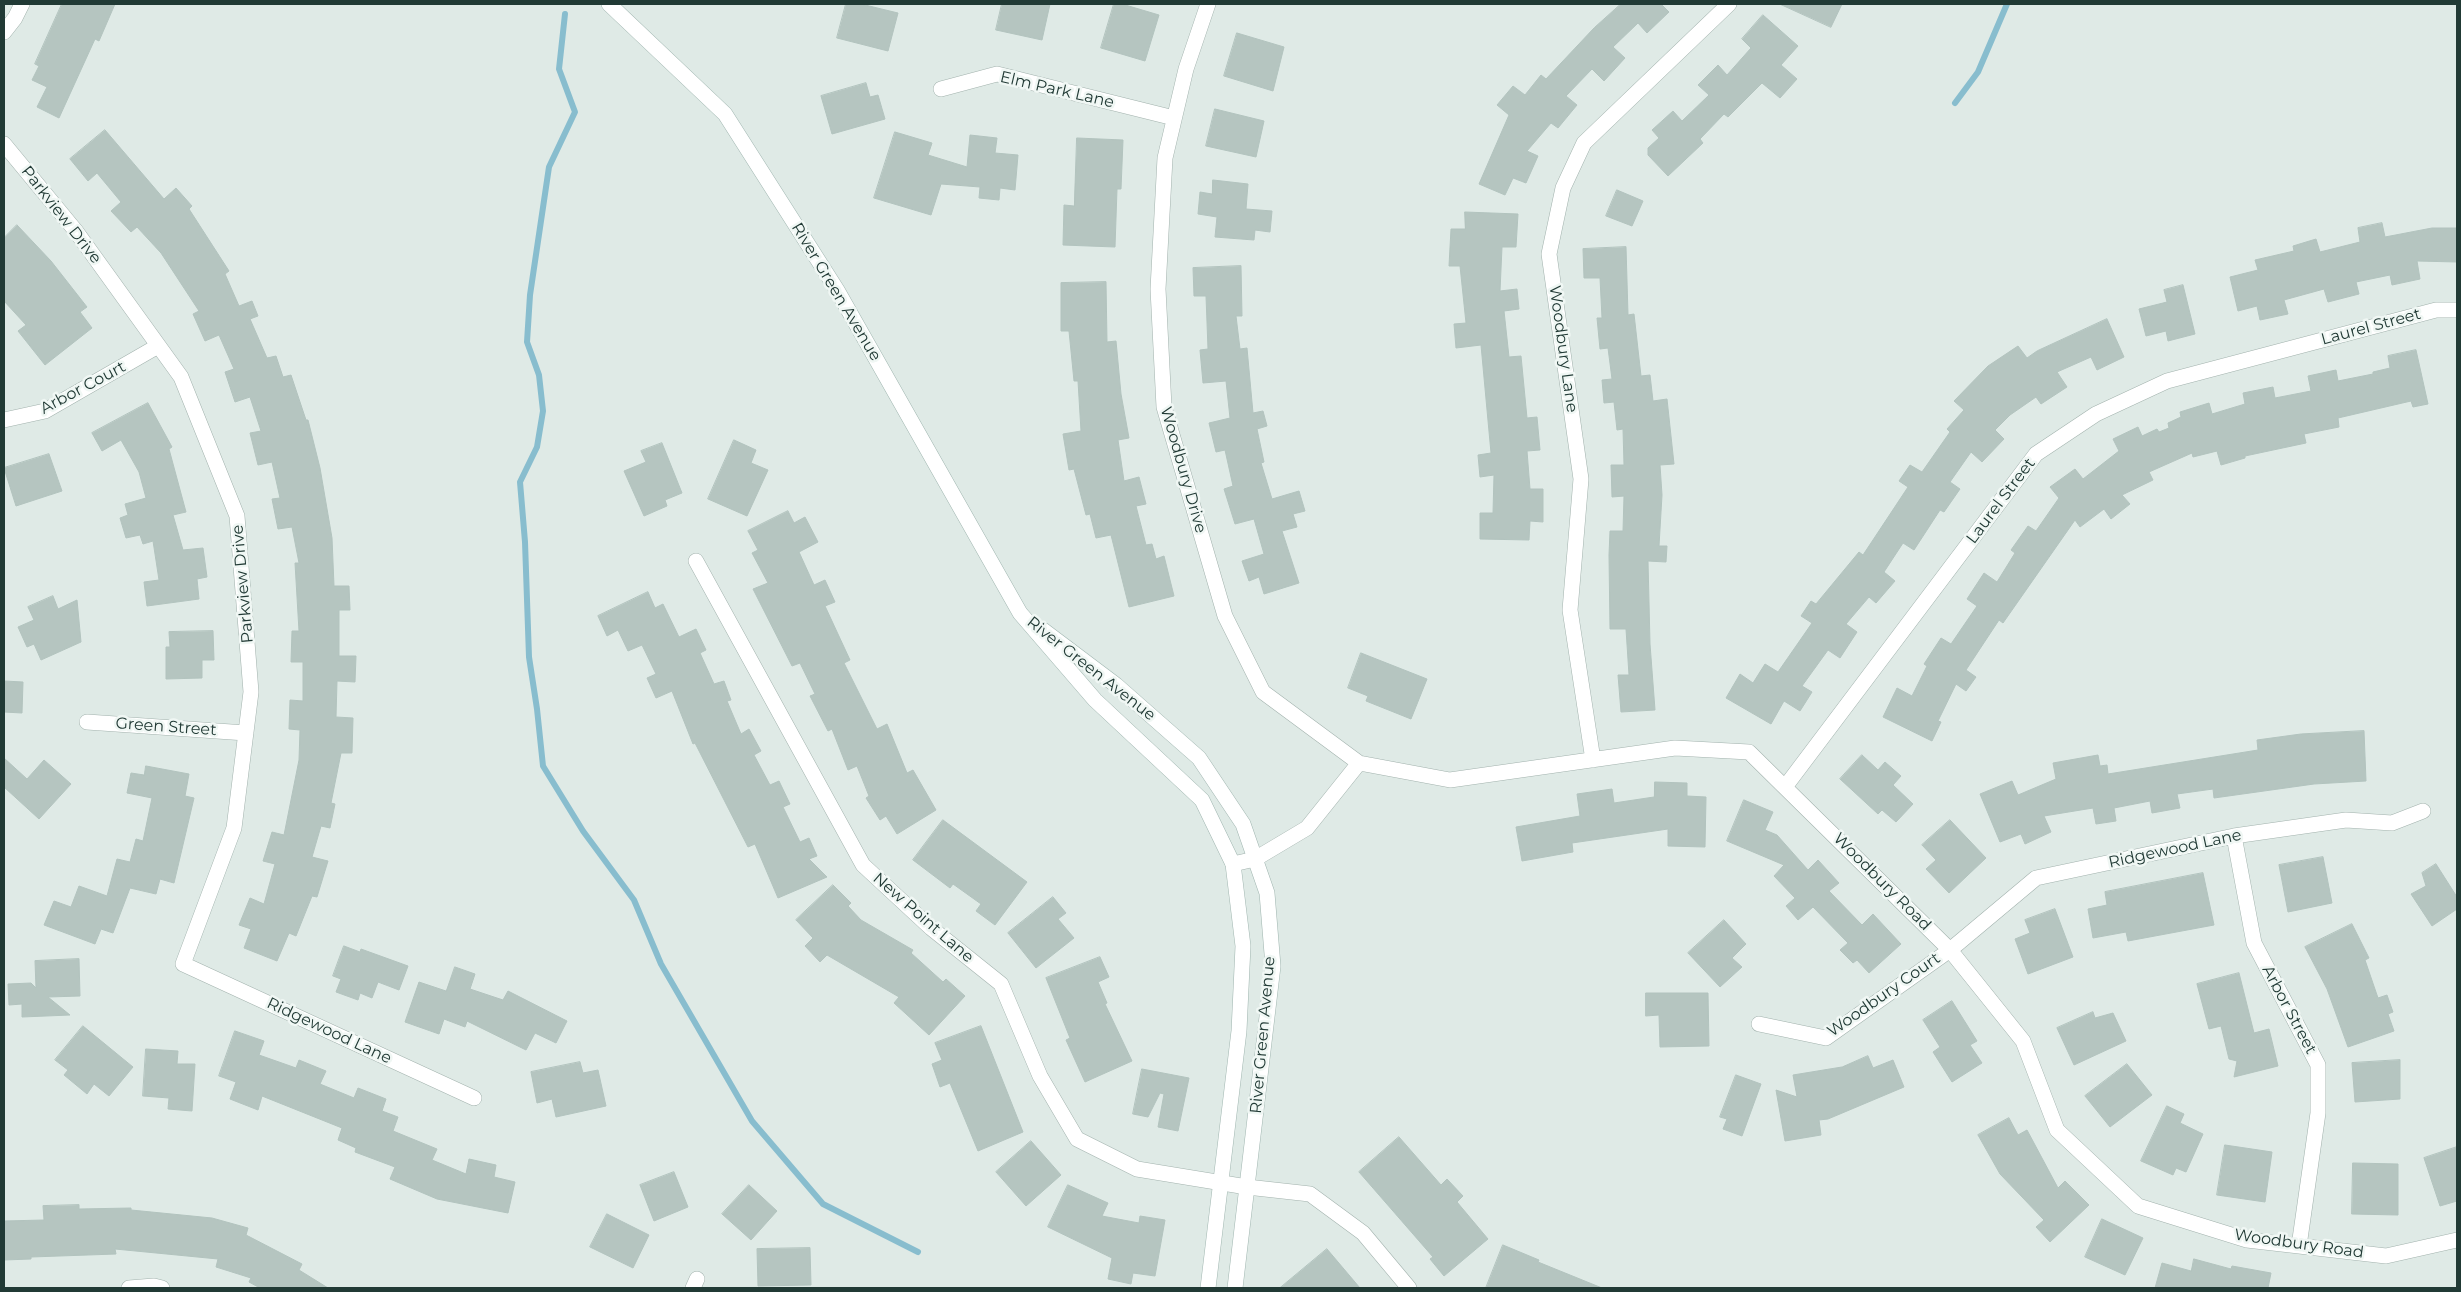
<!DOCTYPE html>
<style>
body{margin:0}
#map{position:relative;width:2461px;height:1292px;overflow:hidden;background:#dfeae6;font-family:Montserrat,sans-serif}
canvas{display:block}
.frame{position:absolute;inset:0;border:5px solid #213a35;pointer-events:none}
</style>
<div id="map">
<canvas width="2461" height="1292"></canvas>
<div class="frame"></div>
</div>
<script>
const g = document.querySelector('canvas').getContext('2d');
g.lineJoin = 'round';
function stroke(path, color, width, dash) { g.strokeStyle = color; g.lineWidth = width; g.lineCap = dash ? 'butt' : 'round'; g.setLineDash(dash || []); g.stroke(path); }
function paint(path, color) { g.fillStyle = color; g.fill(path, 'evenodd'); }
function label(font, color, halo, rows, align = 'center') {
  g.font = font + ' Montserrat,sans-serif'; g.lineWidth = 5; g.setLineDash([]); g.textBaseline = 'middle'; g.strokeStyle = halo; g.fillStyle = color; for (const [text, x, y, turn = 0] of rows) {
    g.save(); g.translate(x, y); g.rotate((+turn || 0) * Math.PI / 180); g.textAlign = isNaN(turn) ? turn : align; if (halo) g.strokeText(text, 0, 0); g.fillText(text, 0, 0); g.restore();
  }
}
stroke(new Path2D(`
 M565,14L559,69L575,112L549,167L530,295L527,342L539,375L543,411L537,447L520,482L525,542L529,657L537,709L543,766L583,831L634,900L661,964L752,1121L823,1204L918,1252
 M1955,103L1978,72L2007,4`), '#88bdce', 6);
const building = new Path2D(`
 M62,4H115L99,41L95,39L59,118L37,107L47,87L32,80L39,66L35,64Z
 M846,4H861L898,13L888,51L837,38Z
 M1002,4H1050L1042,40L996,30Z
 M1114,4H1122L1159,15L1145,61L1101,48Z
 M1621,4H1661L1669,12L1647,33L1638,23L1613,47L1625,58L1604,81L1592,69L1566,96L1577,105L1558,128L1551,123L1527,151L1538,156L1526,183L1513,178L1505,195L1479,184L1509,115L1497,105L1513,86L1525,95L1541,75L1546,79L1594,28Z
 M1780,4H1842L1831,27Z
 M1763,15L1798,46L1781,65L1797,79L1780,98L1762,83L1728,117L1724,114L1700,139L1703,143L1668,176L1648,155V148L1659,138L1652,130L1673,111L1682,121L1709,95L1698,85L1718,65L1727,75L1751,48L1742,39Z
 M1237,33L1284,47L1273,91L1224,76Z
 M866,83L870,97L878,95L885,119L832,134L821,96Z
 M1215,109L1264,121L1256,157L1206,146Z
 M105,130L164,199L176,188L192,206L189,209L229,271L225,274L239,306L252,301L258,316L250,319L267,358L276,356L283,377L291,375L306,420H308L320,468L332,538L334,586H349L350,610H339V656H356L355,682L337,681L336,717L353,718L352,753H341L331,803L335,804L330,828L321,826L312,857L328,861L317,897L312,896L296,936L289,933L277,961L244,948L251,929L239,925L250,898L264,904L275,864L263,861L272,832L284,835L299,760L300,730L289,729L290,700L303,701V662H291L292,631H299L295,563H299L292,527L278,529L272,499L280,498L272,462L258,465L250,433L261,431L250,397L235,402L225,372L234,369L219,335L205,341L193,314L199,311L161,253L137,227L131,232L111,211L121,202L97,173L88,181L70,159Z
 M895,132L932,143L928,155L967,167L970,135L997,138L995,153L1018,155L1015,190L1000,188L999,200L979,198L980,187L941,184L931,215L874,198Z
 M1077,138L1123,140L1121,189H1117L1115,247L1063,245L1064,205L1074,206Z
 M1213,180L1248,184L1246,209L1272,211L1270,232L1255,230L1254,240L1215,237L1217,217L1198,214L1200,192L1212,194Z
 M1617,190L1643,201L1632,226L1606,216Z
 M1465,212L1518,214L1516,247H1502L1500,291L1517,289L1519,309L1504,311L1509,357L1521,356L1527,418L1537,417L1540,450L1527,451L1530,489H1543V522L1530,521L1529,540L1480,539V513H1493L1494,475L1480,477L1478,455L1491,453L1481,345L1456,348L1454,324L1466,323L1460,266H1449L1451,229H1465Z
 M2382,223L2385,237L2432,228H2457V262L2417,261L2420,279L2392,285L2390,275L2356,282L2359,294L2328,302L2324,289L2284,300L2288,314L2260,320L2257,306L2238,311L2230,277L2258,270L2255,260L2294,251L2293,246L2316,239L2320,252L2360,242L2358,228Z
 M17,225L51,261L87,307L80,312L92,328L45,365L18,331L26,325L4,301V238Z
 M1626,247L1628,315L1634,314L1641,376L1650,375L1653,401L1667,399L1674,464L1660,465L1662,495L1659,546H1667L1666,562L1648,561L1650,644L1655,710L1621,712L1618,675H1629L1626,629H1610L1609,555L1610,531H1623L1624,496L1612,497L1611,465H1624L1623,429L1617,430L1614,402L1604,403L1602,380L1612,379L1608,348L1600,349L1597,318H1602L1600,278H1584L1583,249Z
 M1241,266L1242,316H1236L1240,349L1247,348L1253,413L1263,411L1267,426L1257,429L1264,462L1261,463L1272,499L1299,491L1305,511L1293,514L1297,527L1282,531L1299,583L1264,594L1259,577L1249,581L1242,561L1264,554L1254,519L1235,524L1224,489L1233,486L1225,450L1216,452L1209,423L1230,418L1226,381L1203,383L1200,350L1208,349L1206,296H1194L1193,268Z
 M1106,282L1107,342L1116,341L1121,394L1129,438L1118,440L1124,481L1139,477L1146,504L1136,506L1146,545L1152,544L1156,559L1164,556L1174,596L1129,607L1111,535L1096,538L1090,514L1086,515L1074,469L1069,470L1063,434L1081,431L1078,381H1074L1069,331H1061V283Z
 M2183,285L2195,334L2168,341L2166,331L2146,336L2139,309L2167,302L2164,290Z
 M2107,319L2124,357L2097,370L2091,357L2057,372L2067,387L2041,404L2036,397L2010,415L1995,430L2004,439L1982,462L1971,452L1950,482L1960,489L1944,512L1940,510L1914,550L1903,543L1884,572L1895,581L1876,603L1869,597L1846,624L1857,632L1840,658L1828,650L1802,686L1812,692L1800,711L1784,701L1771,724L1726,698L1740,674L1753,683L1765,664L1778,672L1812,623L1801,616L1811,601L1816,604L1859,552L1863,555L1908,487L1899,481L1910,465L1922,472L1950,432L1947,429L1964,410L1954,401L1988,366L2018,346L2027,358L2037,351Z
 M2416,350L2428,404L2413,407L2411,401L2338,418L2339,427L2304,434L2306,443L2245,456V458L2221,465L2217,451L2193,457L2192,453L2149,472L2153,480L2122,495L2130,504L2111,519L2104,509L2080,527L2075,520L2003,623L1999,620L1966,670L1976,677L1966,691L1956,684L1938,721L1941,722L1932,741L1883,717L1897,688L1912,696L1927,666L1924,664L1941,638L1951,644L1977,606L1967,599L1984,573L1997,582L2015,553L2011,550L2028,526L2036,531L2059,498L2050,487L2075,469L2083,479L2119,451L2113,439L2138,427L2142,436L2157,429L2159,432L2169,428L2168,423L2181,417L2180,412L2209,403L2212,414L2245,404L2243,393L2273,387L2275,398L2311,391L2308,376L2336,370L2338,381L2373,374V372L2390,368L2388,356Z
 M148,403L172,447L169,449L186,512L173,515L183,550L203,548L207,577L197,579L199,599L147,606L144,582L159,580L153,541L143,544L140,535L126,538L120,518L128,515L125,504L146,498L139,472L121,440L102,451L92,433Z
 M734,440L756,450L751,463L768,470L747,516L708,499Z
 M662,443L682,493L665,500L667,506L644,516L624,471L646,462L641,451Z
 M49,454L62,491L16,506L4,468Z
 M788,511L794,523L805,517L818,542L799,552L814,585L825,580L835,602L825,606L850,660L844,663L877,729L887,724L907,773L913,770L936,810L897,834L886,816L880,820L866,798L869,796L857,766L848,770L832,729L828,731L810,696L815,694L800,663L792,666L753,589L768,583L752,553L758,550L748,531Z
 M648,592L655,608L663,604L679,637L696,629L706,650L700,653L714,684L724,681L731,700L727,701L741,734L749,729L761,751L754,755L770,785L779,781L790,804L783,807L800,842L809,838L817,856L809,859L827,877L778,898L755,844L748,847L695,743L693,744L672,691L656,698L647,678L656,674L642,645L628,651L618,630L607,636L598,616Z
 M53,596L58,609L77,600L81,642L41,660L34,644L27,647L18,627L34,620L28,607Z
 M213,631L214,660H202V678L166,679V647H170L169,632Z
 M1361,653L1427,679L1411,719L1366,701L1368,696L1348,688Z
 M4,681L23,682L22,713L4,712Z
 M2364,731L2366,781L2314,784L2214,798L2213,789L2177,794L2180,808L2152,813L2150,801L2114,808L2116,821L2096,824L2093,808L2044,816L2051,832L2025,844L2021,834L2000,842L1980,794L2012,781L2018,795L2056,779L2053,763L2098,755L2100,766L2107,765L2108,774L2258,750L2257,740L2301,734Z
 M1862,755L1878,770L1885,762L1901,776L1893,785L1913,804L1896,822L1882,810L1878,814L1840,779Z
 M4,758L27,779L44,760L71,784L39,819L4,787Z
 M146,766L189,774L185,796L194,798L174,883L160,879L156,894L130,888L113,933L101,929L95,944L44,925L54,901L71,907L79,886L107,896L117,859L130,862L136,839L143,841L152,798L127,793L131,773L144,775Z
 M1655,782L1687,783V796L1706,797L1705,847L1668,846V829L1572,843L1573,852L1522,861L1516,827L1580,816L1577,794L1612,789L1614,803L1654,797Z
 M1744,800L1773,812L1765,830L1777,835L1808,870L1818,860L1839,883L1829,891L1862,925L1873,914L1901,944L1869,973L1857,960L1853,963L1840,950L1848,943L1813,907L1798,920L1786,906L1795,898L1774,876L1784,865L1727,841Z
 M943,820L1027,882L995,925L976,911L981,904L953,884L950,888L913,860Z
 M1950,820L1986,858L1949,893L1926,869L1936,860L1922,845Z
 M2323,857L2332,903L2288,912L2279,865Z
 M2436,864L2457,897V909L2432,926L2411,894L2426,886L2422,873Z
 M2203,873L2214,925L2128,941L2126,932L2093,938L2088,909L2107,905L2105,892Z
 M833,885L851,903L848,906L861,920L913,950L911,953L943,982L946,979L965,996L929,1035L894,1003L899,997L827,955L820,962L805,946L813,938L796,920Z
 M1053,897L1066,913L1058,919L1074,938L1036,968L1008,933Z
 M2055,909L2073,957L2028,974L2015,939L2030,933L2025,920Z
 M1724,920L1746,944L1732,958L1742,967L1720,987L1688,953Z
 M2352,924L2369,958L2365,960L2378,998L2387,995L2393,1012L2388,1014L2394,1031L2348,1047L2327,989L2305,947Z
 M344,946L360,952L361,949L408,966L399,990L378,982L372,998L360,993L358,1000L336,992L341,979L333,976Z
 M1100,957L1109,977L1098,982L1107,1003L1105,1004L1132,1061L1085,1082L1066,1040L1070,1038L1046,978Z
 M79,959L80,996L48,997L70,1015L22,1017V1004L9,1005L8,984L31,983L36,988L35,961Z
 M455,967L475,974L470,989L503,1000L508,991L567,1021L556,1043L535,1033L526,1050L467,1021L465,1027L444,1019L439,1034L405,1022L419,982L446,991Z
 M2239,973L2254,1033L2269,1029L2278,1066L2234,1077L2237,1061L2229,1059L2221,1026L2209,1029L2197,984Z
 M1646,993H1708L1709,1046L1660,1047L1659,1015L1646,1016Z
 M1952,1001L1977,1041L1970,1045L1982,1063L1952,1082L1933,1052L1940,1047L1923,1020Z
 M2093,1012L2095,1018L2113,1013L2126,1041L2074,1065L2057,1028Z
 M83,1026L133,1067L109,1096L94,1084L87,1094L64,1075L68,1070L55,1060Z
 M981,1026L1023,1132L978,1151L950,1083L940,1087L932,1064L942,1060L935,1043Z
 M235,1031L264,1041L259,1055L296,1068L299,1060L326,1071L320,1084L354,1098L358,1088L386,1099L382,1111L398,1117L393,1131L437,1149L432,1160L466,1174L469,1159L496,1165L494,1177L515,1182L508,1213L437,1199L390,1179L395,1167L355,1152L356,1148L338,1140L342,1128L262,1096L258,1110L230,1099L236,1082L219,1076Z
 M146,1049L178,1051L177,1064H195L192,1111L168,1109L169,1098L143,1096Z
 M1868,1056L1873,1068L1893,1060L1904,1087L1828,1119L1819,1120L1821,1135L1785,1141L1776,1090L1797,1097L1793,1075L1842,1067Z
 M2400,1060V1099L2355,1102L2352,1063Z
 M580,1062L583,1073L598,1070L606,1106L556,1117L552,1099L537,1103L531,1072Z
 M2127,1064L2152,1095L2110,1127L2085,1096Z
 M1142,1069L1189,1078L1178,1131L1158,1127L1164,1094L1160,1093L1148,1117L1133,1114Z
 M1736,1075L1761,1084L1742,1136L1723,1129L1727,1119L1720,1117Z
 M2167,1106L2184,1114L2180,1123L2203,1134L2186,1172L2176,1168L2173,1175L2141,1161Z
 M2009,1118L2018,1135L2027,1130L2058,1188L2065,1181L2089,1205L2050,1242L2036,1227L2044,1220L2000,1174L1978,1135Z
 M1399,1137L1441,1185L1447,1179L1463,1196L1457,1202L1488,1239L1444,1276L1430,1259L1433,1257L1359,1172Z
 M1031,1141L1061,1175L1026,1206L996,1172Z
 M2225,1145L2272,1152L2265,1202L2217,1195Z
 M2457,1147V1201L2440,1206L2424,1158Z
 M2353,1163L2398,1164V1215L2352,1214Z
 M674,1172L688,1207L654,1221L640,1185Z
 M749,1185L777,1211L751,1240L722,1214Z
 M1068,1185L1108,1203L1102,1216L1139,1223L1140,1216L1165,1220L1155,1276L1133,1273L1131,1284L1108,1279L1112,1258L1048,1227Z
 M79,1205V1209L131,1208V1210L212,1218L248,1228L246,1235L302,1264L299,1270L328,1288H260L249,1282L251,1278L216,1267L218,1259L115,1249L116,1254L31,1257V1259L4,1260V1221L44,1220L43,1206Z
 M607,1214L649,1235L633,1268L590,1247Z
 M2102,1219L2143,1238L2125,1275L2085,1257Z
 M1503,1245L1539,1260L1538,1262L1602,1288H1486Z
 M810,1248L811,1285L758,1286L757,1249Z
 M1327,1249L1360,1288H1280Z
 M2194,1259L2231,1269L2232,1266L2271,1273L2268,1288H2155L2162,1263L2191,1271Z`);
paint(building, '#b5c5c0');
stroke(building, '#b2c3be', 1);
const street = new Path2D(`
 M1208,4L1186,69L1165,158L1158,289L1164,407L1225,616L1263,692L1359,763
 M4,32L15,18L22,4
 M941,89L997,74L1174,118
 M4,144L75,230L181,377L237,516L251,692L234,828L183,964L474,1098
 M4,420L45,411L158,346
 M696,561L863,865L931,928L1001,984L1040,1076L1077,1139L1137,1169L1247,1187L1310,1194L1363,1233L1409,1288
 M87,722L246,733
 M1593,760L1570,610L1581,479L1549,254L1563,188L1584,143L1729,4
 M1785,787L2036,454L2096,414L2167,381L2436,310H2457
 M2234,836L2254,943L2318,1065V1113L2299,1246
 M1233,864L1255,859L1307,828L1359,763L1450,780L1675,748L1749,752L1950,950L2023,1041L2057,1130L2138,1206L2247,1240L2386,1256L2457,1240
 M1759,1024L1826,1038L1950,950L2036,878L2234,836L2346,820L2392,823L2423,811
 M129,1288L154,1286L162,1288
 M693,1288L697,1279`);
const secondary = new Path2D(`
 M609,4L725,114L837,290L1020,613L1095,700L1202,800L1233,864L1243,946L1239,1031L1208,1288
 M1043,630L1116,685L1199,758L1243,824L1267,893L1273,966L1235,1288`);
stroke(street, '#a2b2ad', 16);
stroke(secondary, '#9fb5af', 16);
stroke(street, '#fff', 15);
stroke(secondary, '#fff', 15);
label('16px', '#213a35', '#f0f7f4', [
 ["Elm Park Lane",1057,90,13],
 ["Parkview Drive",61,215,52],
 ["River Green Avenue",836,292,59],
 ["Laurel Street",2371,327,-15],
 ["Woodbury Lane",1563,349,82],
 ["Arbor Court",83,388,-28],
 ["Woodbury Drive",1183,470,74],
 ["Laurel Street",2001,501,-53],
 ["Parkview Drive",243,584,-95],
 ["River Green Avenue",1091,669,38],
 ["Green Street",166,727,4],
 ["Ridgewood Lane",2175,849,-12],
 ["Woodbury Road",1882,882,45],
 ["New Point Lane",923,918,41],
 ["Woodbury Court",1884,995,-35],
 ["Arbor Street",2289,1010,62],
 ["Ridgewood Lane",329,1031,25],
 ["River Green Avenue",1263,1035,-85],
 ["Woodbury Road",2299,1244,8]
]);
</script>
